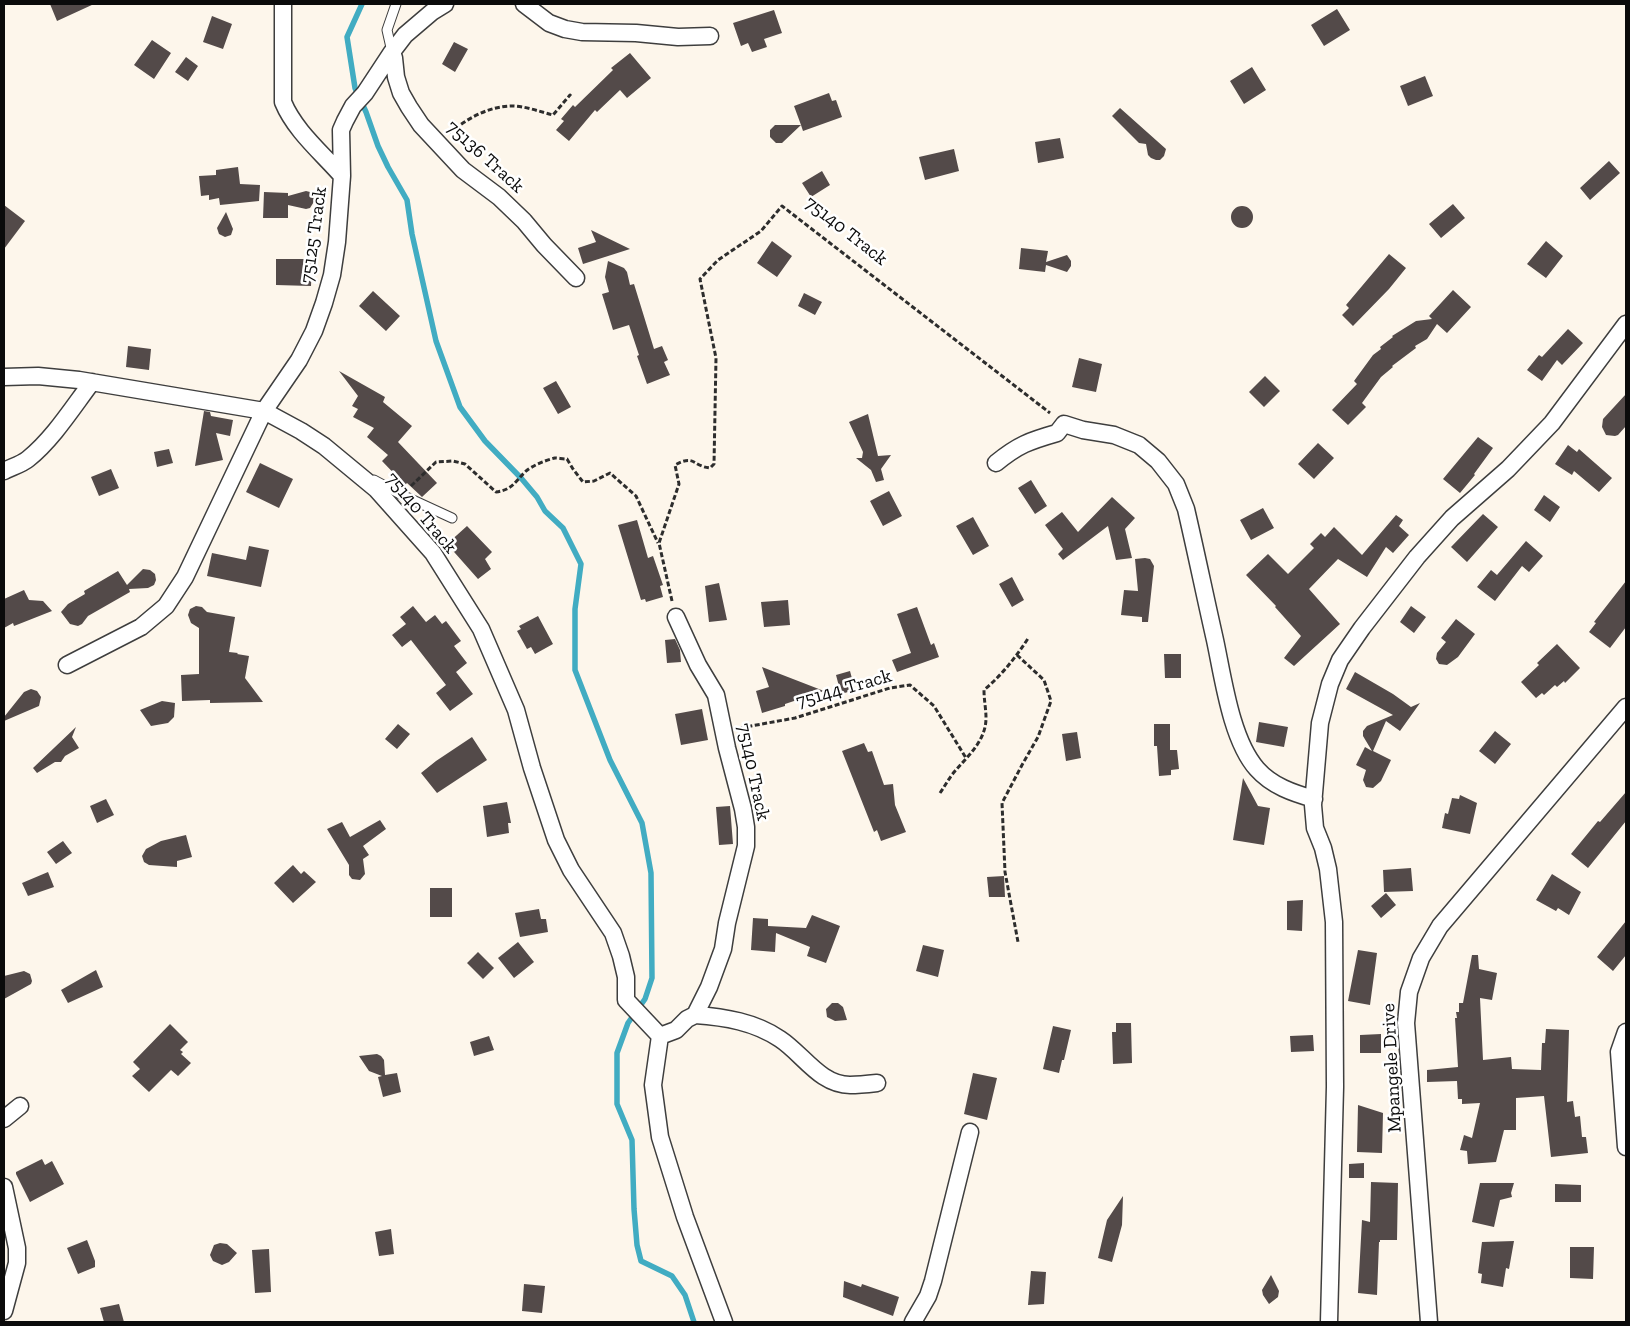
<!DOCTYPE html>
<style>
body{margin:0}
#map{position:relative;width:1630px;height:1326px;overflow:hidden;background:#fdf6eb;font-family:"Zilla Slab",serif}
canvas{display:block}
.frame{position:absolute;inset:0;border:5px solid #0b0b0b;pointer-events:none}
</style>
<div id="map">
<canvas width="1630" height="1326"></canvas>
<div class="frame"></div>
</div>
<script>
const g = document.querySelector('canvas').getContext('2d');
g.lineJoin = 'round';
function stroke(path, color, width, dash) { g.strokeStyle = color; g.lineWidth = width; g.lineCap = dash ? 'butt' : 'round'; g.setLineDash(dash || []); g.stroke(path); }
function paint(path, color) { g.fillStyle = color; g.fill(path, 'evenodd'); }
function label(font, color, halo, rows, align = 'center') {
  g.font = font + ' "Zilla Slab",serif'; g.lineWidth = 5; g.setLineDash([]); g.textBaseline = 'middle'; g.strokeStyle = halo; g.fillStyle = color; for (const [text, x, y, turn = 0] of rows) {
    g.save(); g.translate(x, y); g.rotate((+turn || 0) * Math.PI / 180); g.textAlign = isNaN(turn) ? turn : align; if (halo) g.strokeText(text, 0, 0); g.fillText(text, 0, 0); g.restore();
  }
}
stroke(new Path2D(`
 M362,4L347,37L355,88L366,112L378,146L388,167L407,200L412,234L436,341L460,407L485,441L521,478L537,497L545,511L563,528L581,564L575,609V670L610,760L642,823L651,873L652,978L645,999L628,1023L617,1053V1104L632,1140L634,1209L637,1245L641,1261L672,1276L685,1295L694,1322`), '#41acc2', 5.5);
paint(new Path2D(`
 M50,4H94L57,21Z
 M1337,9L1350,30L1324,46L1311,25Z
 M774,10L782,33L764,39L767,47L752,52L748,43L741,46L733,23Z
 M212,16L232,24L223,49L203,42Z
 M152,40L171,53L154,79L134,65Z
 M454,42L468,49L455,72L442,64Z
 M630,53L651,78L627,98L620,90L597,112L595,110L569,141L556,130L564,121L561,119L573,105L575,107L613,70L611,68Z
 M186,57L198,66L188,81L175,72Z
 M1252,67L1266,90L1244,104L1230,81Z
 M1425,76L1433,96L1408,106L1400,86Z
 M829,93L832,101L836,100L842,117L803,131L801,125L782,143H776L770,137V130L775,125H801L794,106Z
 M1120,108L1166,149L1164,156L1160,160H1156L1151,158L1148,155L1146,144L1139,143L1112,116Z
 M1060,138L1064,158L1038,163L1035,142Z
 M954,149L959,171L925,180L919,157Z
 M1609,161L1620,173L1590,200L1580,188Z
 M238,167L240,184L260,185L259,201L220,205L219,198L209,200V195L201,196L199,176L216,175V170Z
 M822,171L830,185L811,197L802,183Z
 M306,191L310,192L314,196L315,200L310,208L306,209L288,205V218H263L264,192L288,193V196Z
 M1453,204L1465,218L1441,238L1429,224Z
 M4,205L25,221L4,249Z
 M1231 217a11 11 0 1 1 22 0a11 11 0 1 1-22 0Z
 M226,212L233,229L231,235L225,237L219,234L217,228Z
 M591,230L630,249L583,264L578,248L596,242Z
 M772,241L792,256L777,277L757,263Z
 M1546,241L1563,256L1546,278L1527,264Z
 M1021,248L1048,251L1046,262L1067,255L1071,261V266L1067,272L1046,265L1045,272L1019,269Z
 M1389,254L1406,268L1389,289L1353,326L1342,315L1349,308L1346,305Z
 M276,259H312L311,286L276,285Z
 M608,261L624,268L627,272L630,285L634,284L654,349L662,346L668,360L664,362L670,375L647,384L637,356L639,355L629,325L613,330L602,294L609,292L605,277Z
 M1453,290L1471,307L1447,333L1437,324L1427,339L1415,346L1416,348L1392,366L1393,367L1381,377L1362,403L1366,407L1348,425L1332,410L1357,384L1354,381L1373,355L1381,349L1380,347L1393,337L1392,336L1416,321L1432,319L1429,316Z
 M373,291L400,316L386,331L359,306Z
 M804,293L822,302L815,315L798,306Z
 M1568,329L1583,343L1562,365L1557,360L1542,381L1527,370L1539,355L1542,357Z
 M128,346L151,349L149,370L126,367Z
 M1079,358L1102,364L1096,392L1072,387Z
 M339,371L385,397L383,402L412,426L398,442L437,483L422,497L407,483L405,485L382,461L388,455L367,437L374,428L353,417L358,409L352,406L358,396Z
 M1265,376L1280,391L1264,407L1249,392Z
 M556,381L571,407L558,414L543,388Z
 M1626,394V426L1618,435L1615,436L1606,435L1602,427L1603,419Z
 M204,411L210,412L211,416L233,420L230,436L216,433L223,460L195,466Z
 M868,414L878,456L891,455L881,469L884,480L876,482L871,470L856,458H862L863,452L849,422Z
 M1478,437L1493,448L1474,474L1475,475L1460,493L1443,479Z
 M1318,443L1334,458L1314,479L1298,464Z
 M1568,445L1577,452L1579,449L1612,478L1599,492L1574,471L1572,475L1555,464Z
 M169,449L173,463L157,467L154,452Z
 M260,463L293,479L279,508L246,492Z
 M111,469L119,488L99,496L91,477Z
 M1031,480L1047,506L1035,514L1018,488Z
 M889,491L902,516L883,526L870,501Z
 M1544,495L1560,507L1550,522L1534,510Z
 M1112,497L1135,518L1125,529L1132,558L1116,560L1108,526L1063,560L1058,554L1063,549L1045,525L1062,512L1078,532Z
 M1263,508L1274,528L1251,540L1240,520Z
 M1483,514L1498,527L1467,562L1451,547Z
 M1396,515L1403,520L1399,526L1409,535L1393,553L1386,547L1367,577L1338,559L1309,589L1340,624L1294,666L1284,658L1301,636L1275,607L1276,606L1246,575L1268,554L1288,574L1314,548L1310,544L1321,533L1325,537L1334,527L1362,555Z
 M973,517L989,546L973,555L956,526Z
 M637,520L648,558L653,556L663,585L660,586L663,597L646,602L645,599L641,600L618,525Z
 M467,526L492,552L485,559L491,569L478,579L447,544Z
 M1526,541L1543,556L1529,572L1522,566L1495,601L1477,587L1491,570L1497,575Z
 M249,546L269,550L261,587L207,576L212,553L246,560Z
 M1145,558L1150,559L1154,566L1148,622H1142V617L1121,615L1124,590L1138,591L1135,559Z
 M143,569L150,570L155,574L156,580L154,585L148,588L129,589L130,592L88,616L82,624L78,626L70,624L61,612L68,604L85,594L84,591L118,571L127,585Z
 M1012,577L1024,600L1012,607L999,584Z
 M1626,581V627L1610,648L1589,632L1596,623L1594,622Z
 M719,583L727,620L709,622L705,586Z
 M24,590L29,600L43,601L52,611L14,626L13,623L4,628V599Z
 M788,600L790,625L764,627L761,602Z
 M196,606L202,607L207,612L235,617L229,652L238,653L237,654L249,656L245,678L263,702L210,703V700L182,701L181,675L199,674V628L191,623L188,615L190,609Z
 M413,606L426,622L435,615L442,624L446,621L461,641L454,646L467,663L456,672L473,694L450,711L436,693L446,685L411,640L402,647L392,635L406,624L400,617Z
 M1411,606L1426,617L1414,633L1400,622Z
 M917,607L931,645L934,643L939,657L897,672L892,660L911,653L897,614Z
 M538,616L553,644L535,654L531,647L527,649L517,631L521,629L519,626Z
 M1456,619L1475,634L1458,657L1447,665L1439,664L1436,659L1437,653L1446,642L1441,638Z
 M675,639L680,650L681,662L667,663L665,640Z
 M1557,644L1580,668L1565,683L1564,681L1557,687L1555,685L1544,695L1542,693L1536,698L1521,682L1539,665L1537,663Z
 M1164,654H1181V678H1165Z
 M762,667L824,691L785,704V706L762,713L756,691L769,687Z
 M850,671L855,690L841,694L836,675Z
 M1355,672L1393,694L1411,707L1420,703L1400,731L1386,721L1373,751L1391,760L1381,781L1373,788L1366,787L1363,780L1366,770L1356,765L1365,747L1372,751L1363,736V731L1367,726L1393,715L1346,689Z
 M31,689L37,691L41,697L39,706L4,721V717L24,692Z
 M162,701L175,703L174,717L168,723L151,726L140,710Z
 M702,709L708,740L681,745L675,714Z
 M1259,722L1288,727L1284,747L1256,742Z
 M398,724L410,734L397,749L385,739Z
 M1154,724H1170V750H1177L1179,769L1171,770V775L1159,776L1157,746H1154Z
 M76,727L72,737L79,748L65,756L61,762H55L37,773L33,768Z
 M1495,731L1511,744L1495,764L1479,751Z
 M1077,732L1081,758L1066,761L1062,734Z
 M472,737L487,760L437,793L421,773L436,761Z
 M864,743L868,752L872,751L884,785L893,784L895,805L906,832L881,841L877,830L874,832L842,751Z
 M1243,778L1258,806L1270,808L1264,845L1233,840Z
 M1626,792V821L1588,868L1571,854L1598,821L1600,822Z
 M1460,795L1477,803L1470,834L1442,828L1445,813L1448,814L1452,798L1459,799Z
 M106,799L114,815L97,823L90,806Z
 M507,802L511,823H508L509,833L487,837L483,806Z
 M730,806L733,844L719,845L716,807Z
 M380,820L386,829L363,846L369,855L363,859L365,874L360,880L352,879L349,875V865L327,829L342,822L350,837Z
 M186,835L192,857L177,861V867L149,865L144,862L142,856L146,849L161,841Z
 M63,841L72,853L56,864L47,852Z
 M293,865L301,874L304,871L316,882L293,903L274,883Z
 M1411,868L1413,891L1384,892L1383,870Z
 M48,872L54,887L28,896L22,883Z
 M1552,874L1581,892L1569,915L1558,908L1556,911L1536,900Z
 M1004,876L1005,897H989L987,877Z
 M430,888H452V917H430Z
 M1386,893L1396,905L1381,918L1371,906Z
 M1303,900L1302,931L1287,930V901Z
 M539,909L541,919H546L548,932L520,937L515,913Z
 M812,915L840,926L826,963L807,956L810,947L776,933L775,952L751,950L753,918L768,919V926L806,928Z
 M1626,921V955L1613,971L1597,957Z
 M518,942L534,962L514,978L498,958Z
 M923,945L944,950L938,977L916,971Z
 M1358,950L1377,953L1370,1005L1348,1001Z
 M478,952L494,968L483,979L467,963Z
 M1472,955H1478L1479,969L1497,973L1492,1000L1480,998L1483,1060L1511,1057L1512,1069L1541,1070L1542,1043H1545L1546,1029L1569,1030L1567,1102L1573,1101L1575,1117L1580,1116L1582,1137H1586L1588,1153L1551,1157L1544,1096L1516,1098V1130H1504L1496,1162L1468,1164L1467,1151L1460,1150L1464,1135L1472,1138L1480,1103L1462,1104V1099H1458L1457,1081L1427,1082V1070L1458,1067L1455,1018H1457L1456,1012H1459V1003H1463Z
 M96,970L103,987L68,1003L61,990Z
 M24,971L30,974L32,981L31,984L4,999V976Z
 M832,1003H838L843,1007L847,1020L835,1021L827,1017L826,1009Z
 M1116,1023H1131L1132,1063L1113,1064L1112,1032H1116Z
 M170,1024L188,1042L180,1050L183,1052L181,1054L191,1063L178,1076L171,1070L149,1092L132,1076L140,1069L133,1062Z
 M1053,1026L1071,1030L1064,1060H1062L1059,1073L1043,1069Z
 M1381,1034V1053H1360V1035Z
 M1313,1035L1314,1051L1291,1052L1290,1036Z
 M489,1036L494,1050L474,1056L470,1042Z
 M377,1054L381,1056L384,1060L385,1075L397,1073L401,1092L383,1097L378,1077L382,1076L369,1071L359,1056Z
 M973,1073L997,1078L987,1120L964,1114Z
 M1358,1105L1383,1113L1382,1153L1357,1152Z
 M42,1159L45,1165L52,1161L64,1184L30,1202L16,1174V1172Z
 M1364,1163V1178H1349V1164Z
 M1371,1182L1398,1183L1397,1240H1380V1242H1379L1377,1295L1358,1293L1362,1220L1370,1222Z
 M1480,1183H1514L1511,1193L1512,1197L1500,1200L1494,1227L1472,1222Z
 M1555,1184L1581,1185V1202H1555Z
 M1123,1196L1122,1225L1112,1262L1098,1258L1107,1220Z
 M391,1229L394,1254L379,1256L375,1232Z
 M87,1240L95,1261V1267L78,1274L67,1248Z
 M1514,1241L1509,1269L1506,1268L1503,1287L1481,1283L1482,1274L1478,1273L1482,1242Z
 M220,1243L227,1244L237,1253L229,1262L222,1265L213,1261L210,1255L214,1245Z
 M1570,1247H1594L1593,1279L1570,1278Z
 M269,1249L271,1292L255,1293L252,1250Z
 M1031,1271L1046,1272L1044,1304L1028,1305Z
 M1271,1275L1279,1291L1278,1297L1269,1304L1263,1295L1262,1290Z
 M844,1281L861,1287L862,1284L899,1297L893,1316L843,1297Z
 M524,1284L545,1286L542,1313L522,1311Z
 M119,1304L124,1322H104L100,1308Z`), '#534a49');
const lane = new Path2D(`
 M392,52L387,30L396,4
 M374,480L402,495L452,518`);
const street = new Path2D(`
 M283,4V102C295,131 322,153 342,176
 M524,4L549,23L565,29L582,32L636,33L678,37L710,36
 M392,52L394,58L396,77L401,93L409,107L421,125L463,170L499,197L524,221L544,245L576,278
 M4,377L38,376L79,380L264,411L301,431L324,446L376,489L433,553L481,629L516,710L532,768L556,840L571,870L613,933L621,956L626,977V1000L660,1036
 M996,463C1018,445 1029,441 1057,433L1064,424L1083,430L1114,435L1139,445L1158,461L1176,484L1186,509C1196,552 1205,596 1215,640C1223,677 1231,740 1257,769C1272,786 1293,793 1314,799
 M4,471C12,467 22,464 28,459C53,439 73,407 92,382
 M67,665L141,627L166,606L185,577L264,411L299,360L314,331L324,303L332,275L337,242L342,176L341,130L345,121L353,106L365,93L392,52L405,35L432,12L445,4
 M695,1015C725,1017 755,1022 780,1039C803,1054 820,1085 850,1085C859,1085 868,1084 877,1083
 M1626,1032L1619,1052L1626,1147
 M660,1036L676,1030L687,1019L695,1015L709,987L723,949L727,923L746,846V827L743,809L727,748L716,695L698,665L676,617
 M660,1036L653,1085L660,1137L685,1217L724,1322
 M4,1119L20,1106
 M4,1187L17,1248V1263L4,1311
 M913,1322L928,1296L933,1281L970,1132
 M1329,1322L1335,1087L1334,922L1328,869L1323,848L1315,828L1313,805L1320,723L1330,684L1340,660L1362,628L1417,557L1452,518L1508,469L1552,423L1626,324
 M1429,1322L1406,1023L1409,992L1421,958L1440,926L1626,707`);
stroke(lane, '#3e3e3e', 11);
stroke(street, '#3e3e3e', 19);
stroke(new Path2D(`
 M449,133C467,119 487,107 510,106C522,105 541,112 553,115L570,95L571,96
 M411,486L436,462L453,461L465,464L496,492C512,490 515,482 525,472C531,466 546,460 555,458C558,458 563,459 567,459L573,469L583,482L594,481L610,473L636,496L658,543
 M672,601L659,543L679,484L675,465C695,454 692,466 710,468L714,464L716,358L700,279L718,260L761,231L782,206L1050,413
 M1017,655L1044,680L1051,701L1038,737L1022,765L1002,803L1005,872L1018,942
 M740,728L795,718L890,688L910,685L934,706L966,758
 M940,793C945,786 949,778 955,771C969,755 986,740 986,718C986,709 984,700 984,690C1002,675 1016,657 1029,637`), '#2d2d2d', 3, [5, 2.5]);
stroke(lane, '#fff', 9);
stroke(street, '#fff', 16);
label('19px', '#0b0b0b', '#fff', [
 ["75136 Track",485,157,42],
 ["75140 Track",846,231,38],
 ["75125 Track",314,235,-82],
 ["75140 Track",421,513,50],
 ["75144 Track",844,689,-16],
 ["75140 Track",753,772,78],
 ["Mpangele Drive",1392,1068,-93]
]);
</script>
